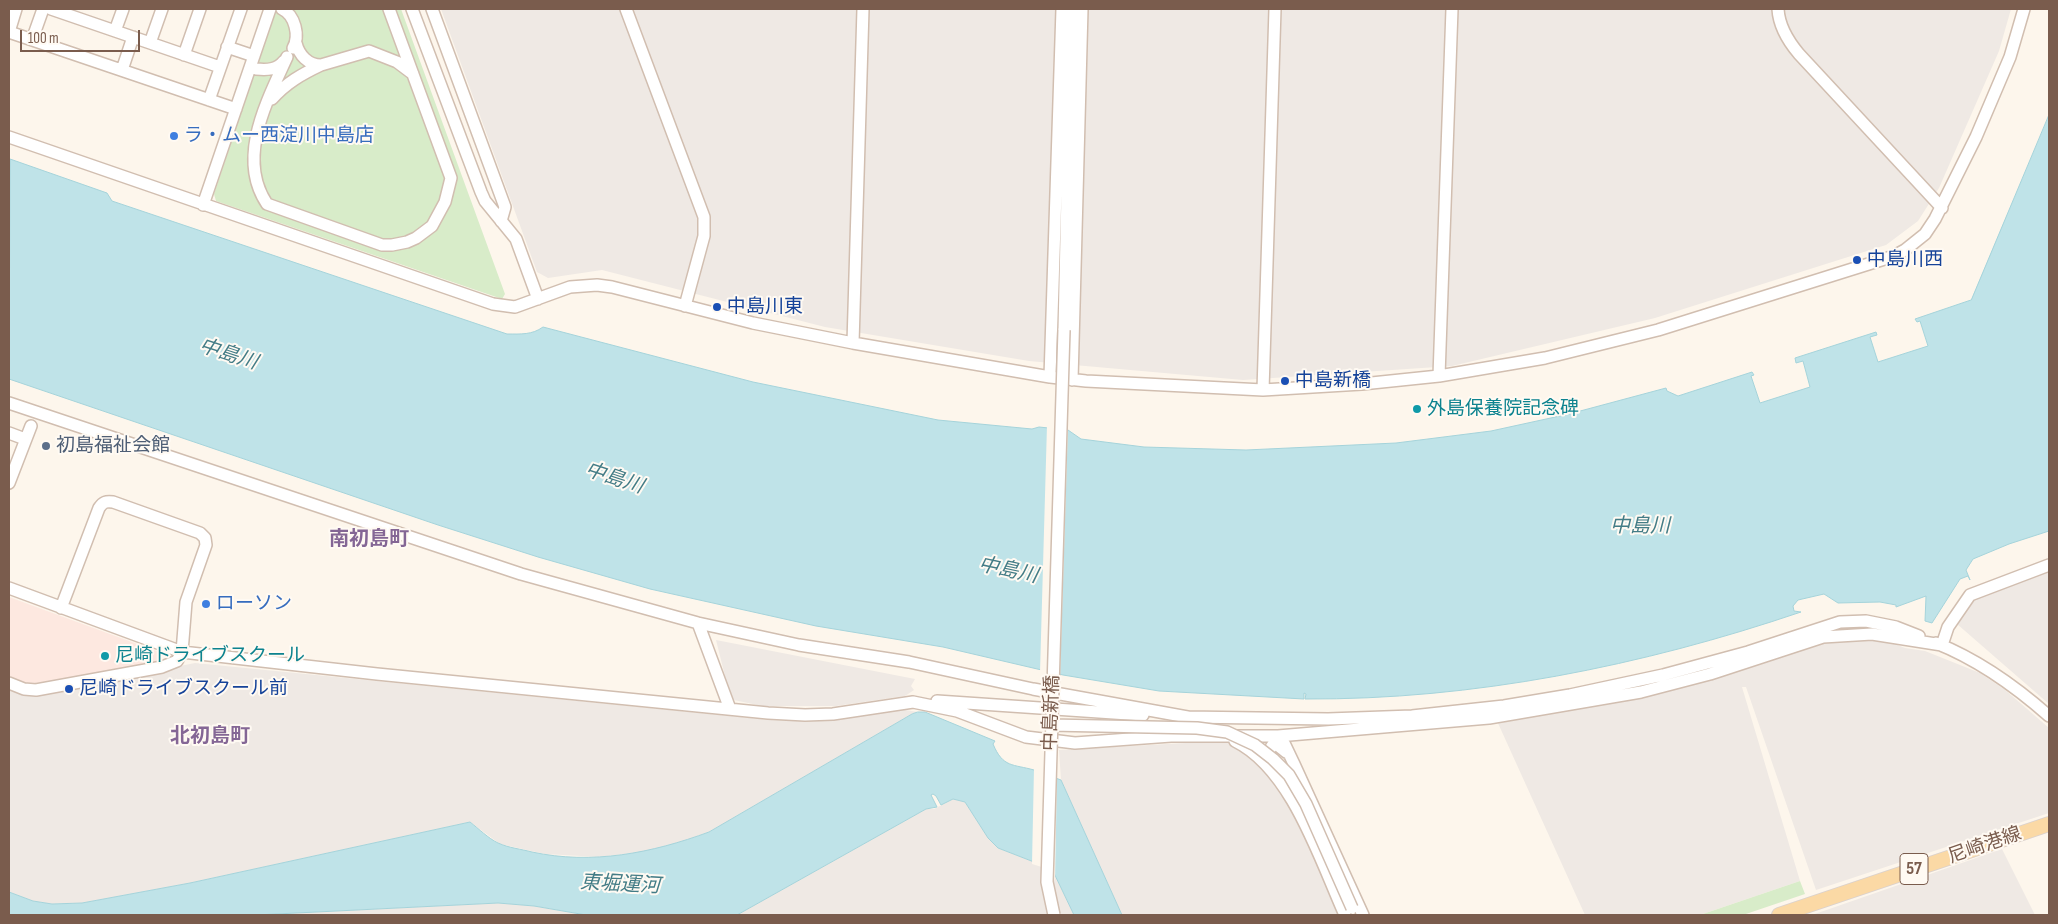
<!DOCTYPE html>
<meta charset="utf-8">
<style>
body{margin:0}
#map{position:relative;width:2058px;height:924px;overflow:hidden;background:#fdf6ec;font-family:"Sofia Sans Condensed",sans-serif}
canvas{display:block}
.frame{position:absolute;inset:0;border:10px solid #7a5c4d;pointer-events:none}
.scale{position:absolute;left:20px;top:30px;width:120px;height:22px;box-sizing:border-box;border:2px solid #7a5c4d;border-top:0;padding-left:6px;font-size:15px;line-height:18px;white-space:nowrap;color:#7a5c4d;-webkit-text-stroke:4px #fffaf3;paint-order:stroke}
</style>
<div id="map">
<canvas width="2058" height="924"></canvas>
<div class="frame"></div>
<div class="scale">100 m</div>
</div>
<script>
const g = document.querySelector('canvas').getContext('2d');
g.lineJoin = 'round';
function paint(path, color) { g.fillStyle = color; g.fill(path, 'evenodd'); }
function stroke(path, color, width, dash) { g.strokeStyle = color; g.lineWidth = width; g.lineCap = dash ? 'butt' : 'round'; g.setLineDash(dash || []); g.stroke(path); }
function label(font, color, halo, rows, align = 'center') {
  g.font = font + ' "Sofia Sans Condensed","Noto Sans JP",sans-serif'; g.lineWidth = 4; g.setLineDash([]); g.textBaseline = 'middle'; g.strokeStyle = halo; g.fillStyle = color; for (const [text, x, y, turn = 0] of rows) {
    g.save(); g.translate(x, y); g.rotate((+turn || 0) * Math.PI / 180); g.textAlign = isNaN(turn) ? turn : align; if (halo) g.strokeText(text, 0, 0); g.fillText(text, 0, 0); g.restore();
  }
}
paint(new Path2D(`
 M9,597L159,652L161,657L153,663L28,685L9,678Z`), '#fde8e0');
paint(new Path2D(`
 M441,9H2011L1999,51L1939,188L1918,221L1886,245L1655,318L1452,366L1243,380L1029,361L825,327L602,270L548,278L537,272Z
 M2049,566V704L1957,624L1973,596Z
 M1860,638L1885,640L1905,648L1925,651L1980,673L2004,689L2049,728V813L1816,890L1746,687H1742L1800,881L1700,915H1585L1497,721L1603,705L1663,691L1816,644Z
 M716,640L915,679L911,686L914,690L905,696L836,706H762L734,700L730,696Z
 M195,663L770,720L808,721L899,709L918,712L912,714L709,832L684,841L642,852L599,857L545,854L500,844L470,822L190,883L82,903L52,904L33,901L9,892V688L34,695Z
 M1222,741L1235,744L1270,772L1292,807L1341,915H1122L1061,780L1059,750Z
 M953,799L965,802L988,838L998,848L1052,869L1074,915H737L926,809H934Z
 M2002,849L2035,915H1812Z
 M498,903L534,906L586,915H256Z`), '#efe9e4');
paint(new Path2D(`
 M276,9H401L505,294L502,299L216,201L214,194Z
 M1800,881L1805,894L1743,915H1700Z`), '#d8ecc9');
const water = new Path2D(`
 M2049,115V531L2009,544L1973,559L1966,570L1970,580L1968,576L1960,579L1932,623L1925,621L1926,596L1896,607V605L1880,602L1838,603L1824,594L1798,600L1793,606L1794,611L1801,612C1642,666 1473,700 1305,699L1306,694L1304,693V699L1159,691L1063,675L943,647L816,626L650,589L538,557L438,525L9,379L10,159L107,193L112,201L507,334C521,334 532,335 543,327L753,382L938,420L1032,429L1039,427L1068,430L1081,439L1144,447L1246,450L1396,443L1491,431L1569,414L1666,388L1667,391L1678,396L1752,372L1754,375L1751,376L1760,403L1810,387L1803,361L1796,363L1795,358L1876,332L1877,335L1870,337L1878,362L1928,346L1920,321L1917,322L1915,319L1971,300Z
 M918,712H925L995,741L993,744C1003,768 1013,764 1034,770C1043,773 1052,777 1061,780L1122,915H1074L1052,869L998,848L988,838L965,802L953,799L941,805L936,796L933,794L931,795L937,807L926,809L737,915H586L534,906L498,903L256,915H9V892L33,901L52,904L82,903L190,883L470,822C479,829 488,838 498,843C509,848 521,849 532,852C592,865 652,853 709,832L912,714Z`);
paint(water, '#bfe3e8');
stroke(water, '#a5d3da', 1);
paint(new Path2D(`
 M1047,425L1068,427L1060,677L1040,672Z
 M1034,768L1057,776L1055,881L1048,869L1032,864Z`), '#fdf6ec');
const minor = new Path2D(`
 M51,9L220,67
 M282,9C295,15 300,36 293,48
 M412,9L481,192L485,201L516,239L538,299
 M432,9L505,207L501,221
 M626,9L704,217V236L685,306
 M1778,9C1779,27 1788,41 1799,54L1942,208
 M115,31L123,9
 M9,32L236,109
 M9,32L16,9
 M32,40L43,9
 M150,43L162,9
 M296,43C299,55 308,65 321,65L369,51L397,62L413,74
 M227,47L254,56
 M184,55L200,9
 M287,57C267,101 236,158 267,204L382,245H392L407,242L416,238L432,226L445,202L451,178L389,9
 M256,69C267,70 277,70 284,61
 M122,70L133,37
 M272,99C286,83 302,74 321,65
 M209,100L241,9
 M9,137L493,304L515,307L570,287L597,285L612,287L753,323L853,343L1050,377L1086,381L1263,390L1362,384L1439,376L1545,358L1658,330L1894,256L1905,250L1925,234L1935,219L1976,137L2010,57L2024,9
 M203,205L270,9
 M1064,330L1071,9
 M853,343L863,9
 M1439,376L1452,9
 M1050,377L1062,9
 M1072,380L1082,9
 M1263,390L1275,9
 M9,403L521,574L698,623L799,645L909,662L1033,689L1193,718
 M9,433L25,439
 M9,483L31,426
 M9,588L182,652L377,674L768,713L805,715L833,714L913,702L957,711L1026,737L1075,743L1171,736H1278L1489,718L1641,692L1710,674L1823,637L1872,634L1942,645
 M698,623L730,709
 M1936,643C1979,660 2015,686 2049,716
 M1942,645L1948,627L1970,595L2049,565
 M9,683L24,689L36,690L162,667L177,661L182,652L186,602L206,545L205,538L200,533L113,502C106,501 103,502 99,508L61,608
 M937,701L1143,715
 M1186,717L1328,719L1412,716L1504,706L1570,695L1663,675L1748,652L1840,622L1866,621L1896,627L1919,636
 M1278,736L1284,743L1294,764L1363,915
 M1235,741C1292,769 1320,860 1345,915
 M1270,763L1267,754L1272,746L1276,744L1286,752`);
const major = new Path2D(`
 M1779,915L2049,824`);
stroke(minor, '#d1beb0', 14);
stroke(major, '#dad1cd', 16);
stroke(minor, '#fff', 11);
stroke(major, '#fbd9a5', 14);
const minorBridge = new Path2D(`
 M1051,725L1197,728L1227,732L1255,745L1273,759L1289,775L1306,804L1352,908
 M1054,915L1047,882L1064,330`);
stroke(minorBridge, '#d1beb0', 14, []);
stroke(minorBridge, '#fff', 11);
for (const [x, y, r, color] of [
 [174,136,5,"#3f7fe0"],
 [1857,260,5,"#1a4fb4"],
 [717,307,5,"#1a4fb4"],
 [1285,381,5,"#1a4fb4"],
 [1417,409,5,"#0f9aa8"],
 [46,446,5,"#5c6f8a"],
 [206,604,5,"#3f7fe0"],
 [105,656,5,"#0f9aa8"],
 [69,689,5,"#1a4fb4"]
]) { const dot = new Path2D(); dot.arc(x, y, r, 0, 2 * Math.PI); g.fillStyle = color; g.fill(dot); stroke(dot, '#fffaf3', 2); }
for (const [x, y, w] of [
 [1914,869,28]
]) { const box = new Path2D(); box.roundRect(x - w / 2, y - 15.5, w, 31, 4); g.fillStyle = '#fffaf3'; g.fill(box); stroke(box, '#7a5c4d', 1); }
label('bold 18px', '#7a5c4d', null, [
 ["57",1914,869]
]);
label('19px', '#366cbe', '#fffaf3', [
 ["ラ・ムー西淀川中島店",184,136],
 ["ローソン",216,604]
], 'left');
label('19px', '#164399', '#fffaf3', [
 ["中島川西",1867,260],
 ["中島川東",727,307],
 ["中島新橋",1295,381],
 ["尼崎ドライブスクール前",79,689]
], 'left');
label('19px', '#0d838f', '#fffaf3', [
 ["外島保養院記念碑",1427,409],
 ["尼崎ドライブスクール",115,656]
], 'left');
label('19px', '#4e5e75', '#fffaf3', [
 ["初島福祉会館",56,446]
], 'left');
label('19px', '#7a5c4d', '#fffaf3', [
 ["中島新橋",1052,713,-88],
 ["尼崎港線",1985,846,-19]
]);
label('italic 20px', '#437c86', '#fffaf3', [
 ["中島川",228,355,18],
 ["中島川",614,479,18],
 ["中島川",1640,527],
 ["中島川",1008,571,12],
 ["東堀運河",620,885,3]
]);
label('bold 20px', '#846695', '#fffaf3', [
 ["南初島町",369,540],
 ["北初島町",210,737]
]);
</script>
